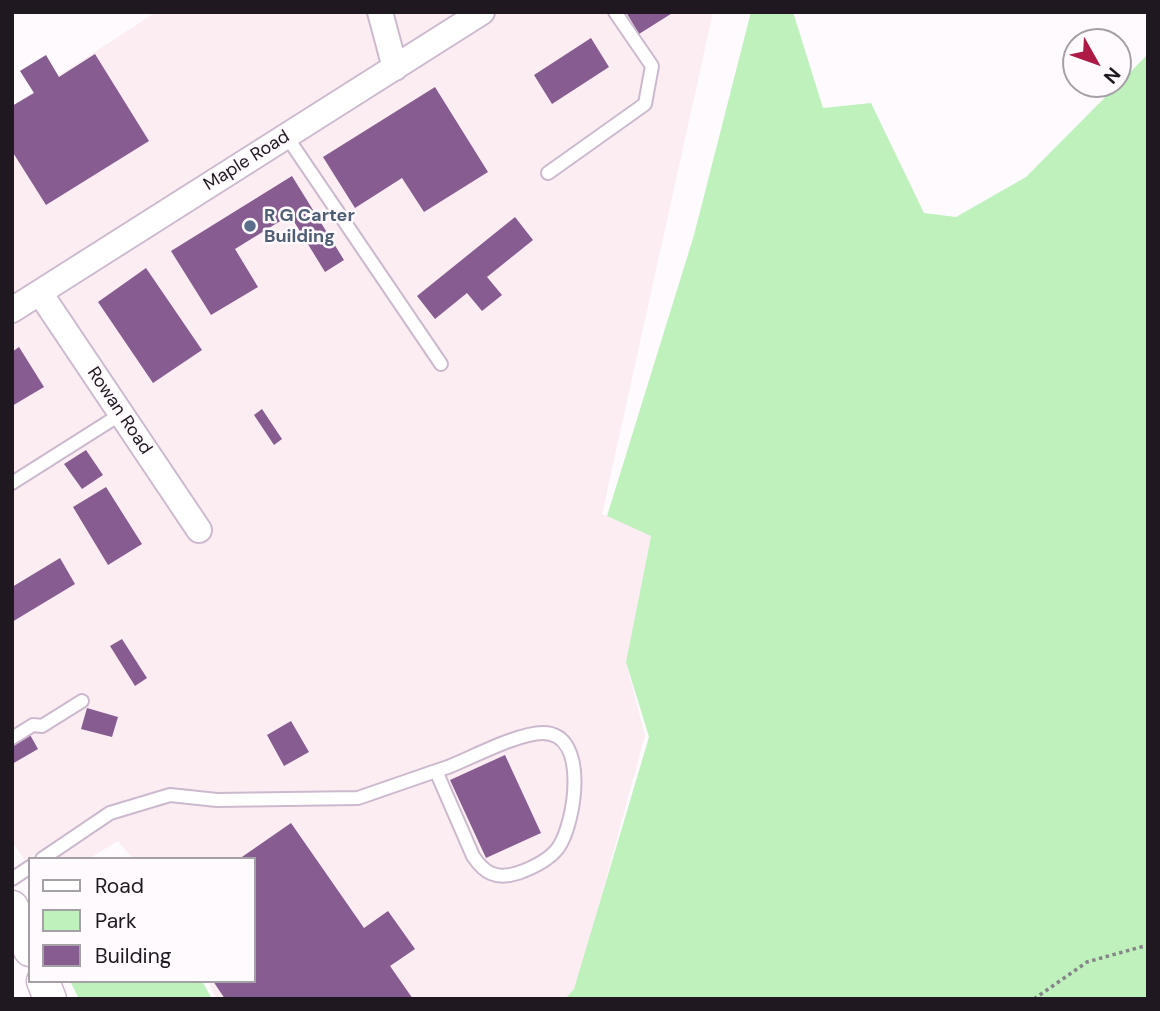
<!DOCTYPE html>
<style>
body{margin:0}
#map{position:relative;width:1160px;height:1011px;overflow:hidden;background:#fefafe;font-family:"DM Sans",sans-serif}
canvas{display:block}
.frame{position:absolute;inset:0;border:14px solid #1f1820;pointer-events:none}
.legend{position:absolute;left:28px;top:857px;width:228px;height:126px;box-sizing:border-box;background:#fefafe;border:2px solid #a5a0a5;margin:0;padding:9px 12px;list-style:none;font-size:21px;color:#1f1820}
.legend li{display:flex;align-items:center;gap:14px;height:35px}
.legend b{width:35px;border:2px solid #a5a0a5}
.north{position:absolute;left:1062px;top:28px;width:70px;height:70px;box-sizing:border-box;background:#fefafe;border:2px solid #a5a0a5;border-radius:50%;rotate:130deg;font-size:19px;font-weight:700;line-height:28px;text-align:center;color:#1f1820}
.north::after{content:'';display:block;margin:auto;width:24px;height:32px;background:#ad1a45;clip-path:polygon(50% 0,100% 100%,50% 72%,0 100%)}
</style>
<div id="map">
<canvas width="1160" height="1011"></canvas>
<div class="frame"></div>
<ul class="legend">
<li><b style="height:9px;background:#fff"></b>Road</li>
<li><b style="height:19px;background:#bef1bc"></b>Park</li>
<li><b style="height:19px;background:#875c91"></b>Building</li>
</ul>
<div class="north">N</div>
</div>
<script>
const g = document.querySelector('canvas').getContext('2d');
g.lineJoin = 'round';
function paint(path, color) { g.fillStyle = color; g.fill(path, 'evenodd'); }
function stroke(path, color, width, dash) { g.strokeStyle = color; g.lineWidth = width; g.lineCap = dash ? 'butt' : 'round'; g.setLineDash(dash || []); g.stroke(path); }
function label(font, color, halo, rows, align = 'center') {
  g.font = font + ' "DM Sans",sans-serif'; g.lineWidth = 5; g.setLineDash([]); g.textBaseline = 'middle'; g.strokeStyle = halo; g.fillStyle = color; for (const [text, x, y, turn = 0] of rows) {
    g.save(); g.translate(x, y); g.rotate((+turn || 0) * Math.PI / 180); g.textAlign = isNaN(turn) ? turn : align; if (halo) g.strokeText(text, 0, 0); g.fillText(text, 0, 0); g.restore();
  }
}
paint(new Path2D(`
 M156,12H713L602,514L651,535L626,662L645,735L577,986L565,999H216L208,981H254V859H133L118,841L88,859H30V867L12,842V106Z`), '#fcedf3');
paint(new Path2D(`
 M751,12H793L823,108L871,103L924,213L956,217L1026,177L1148,54V996L1145,999H565L574,989L649,737L626,662L651,536L607,516L694,235Z
 M70,981H202L212,999H79Z`), '#bef1bc');
paint(new Path2D(`
 M626,12H674L639,34Z
 M591,38L609,67L552,104L534,75Z
 M95,54L149,141L46,205L12,151V106L34,93L20,71L46,55L59,77Z
 M435,87L488,172L424,212L402,178L355,208L323,157Z
 M292,176L344,260L325,272L290,215L235,249L258,287L211,315L171,251Z
 M515,217L533,240L487,277L502,295L482,311L467,293L435,319L417,296Z
 M146,268L202,350L153,383L98,302Z
 M19,347L44,387L12,406V352Z
 M262,409L282,439L274,445L254,415Z
 M86,450L103,475L82,489L64,464Z
 M106,487L142,544L108,565L73,507Z
 M60,558L75,584L12,622V587Z
 M122,639L147,678L135,686L110,646Z
 M87,708L118,717L112,737L81,729Z
 M291,721L309,752L284,766L267,735Z
 M29,733L38,749L12,764V742Z
 M505,755L541,833L486,858L450,780Z
 M291,823L364,928L388,911L415,949L390,966L413,999H225L213,981H254V859H239Z`), '#875c91');
const service = new Path2D(`
 M287,137L441,364
 M548,173L645,104L652,66L615,12
 M12,483L121,414
 M12,738L33,725L42,726L82,701
 M42,859L110,813L170,795L217,800L358,798L436,771L448,767C473,757 518,733 543,733C590,733 575,824 558,848C549,860 532,868 518,873C496,880 484,873 473,856L436,771
 M12,879L30,867`);
const minor = new Path2D(`
 M380,12L395,68
 M40,293L199,530
 M12,310L482,12`);
const tertiary = new Path2D(`
 M12,907L30,950
 M43,981L50,999`);
stroke(service, '#cdb9ce', 16);
stroke(minor, '#cdb9ce', 28);
stroke(tertiary, '#cdb9ce', 35);
stroke(new Path2D(`
 M1034,999L1087,962L1148,945`), '#89848a', 3.5, [3.5, 3.5]);
stroke(service, '#fff', 12);
stroke(minor, '#fff', 24);
stroke(tertiary, '#fff', 32);
for (const [x, y, r, color] of [
 [250,226,7,"#5c6f8a"]
]) { const dot = new Path2D(); dot.arc(x, y, r, 0, 2 * Math.PI); g.fillStyle = color; g.fill(dot); stroke(dot, '#fefafe', 2.5); }
label('18px', '#1f1820', '#fefafe', [
 ["Maple Road",247,161,-32],
 ["Rowan Road",119,411,56]
]);
label('bold 18px', '#4e5e75', '#fefafe', [
 ["R G Carter",264,216],
 ["Building",264,237]
], 'left');
</script>
